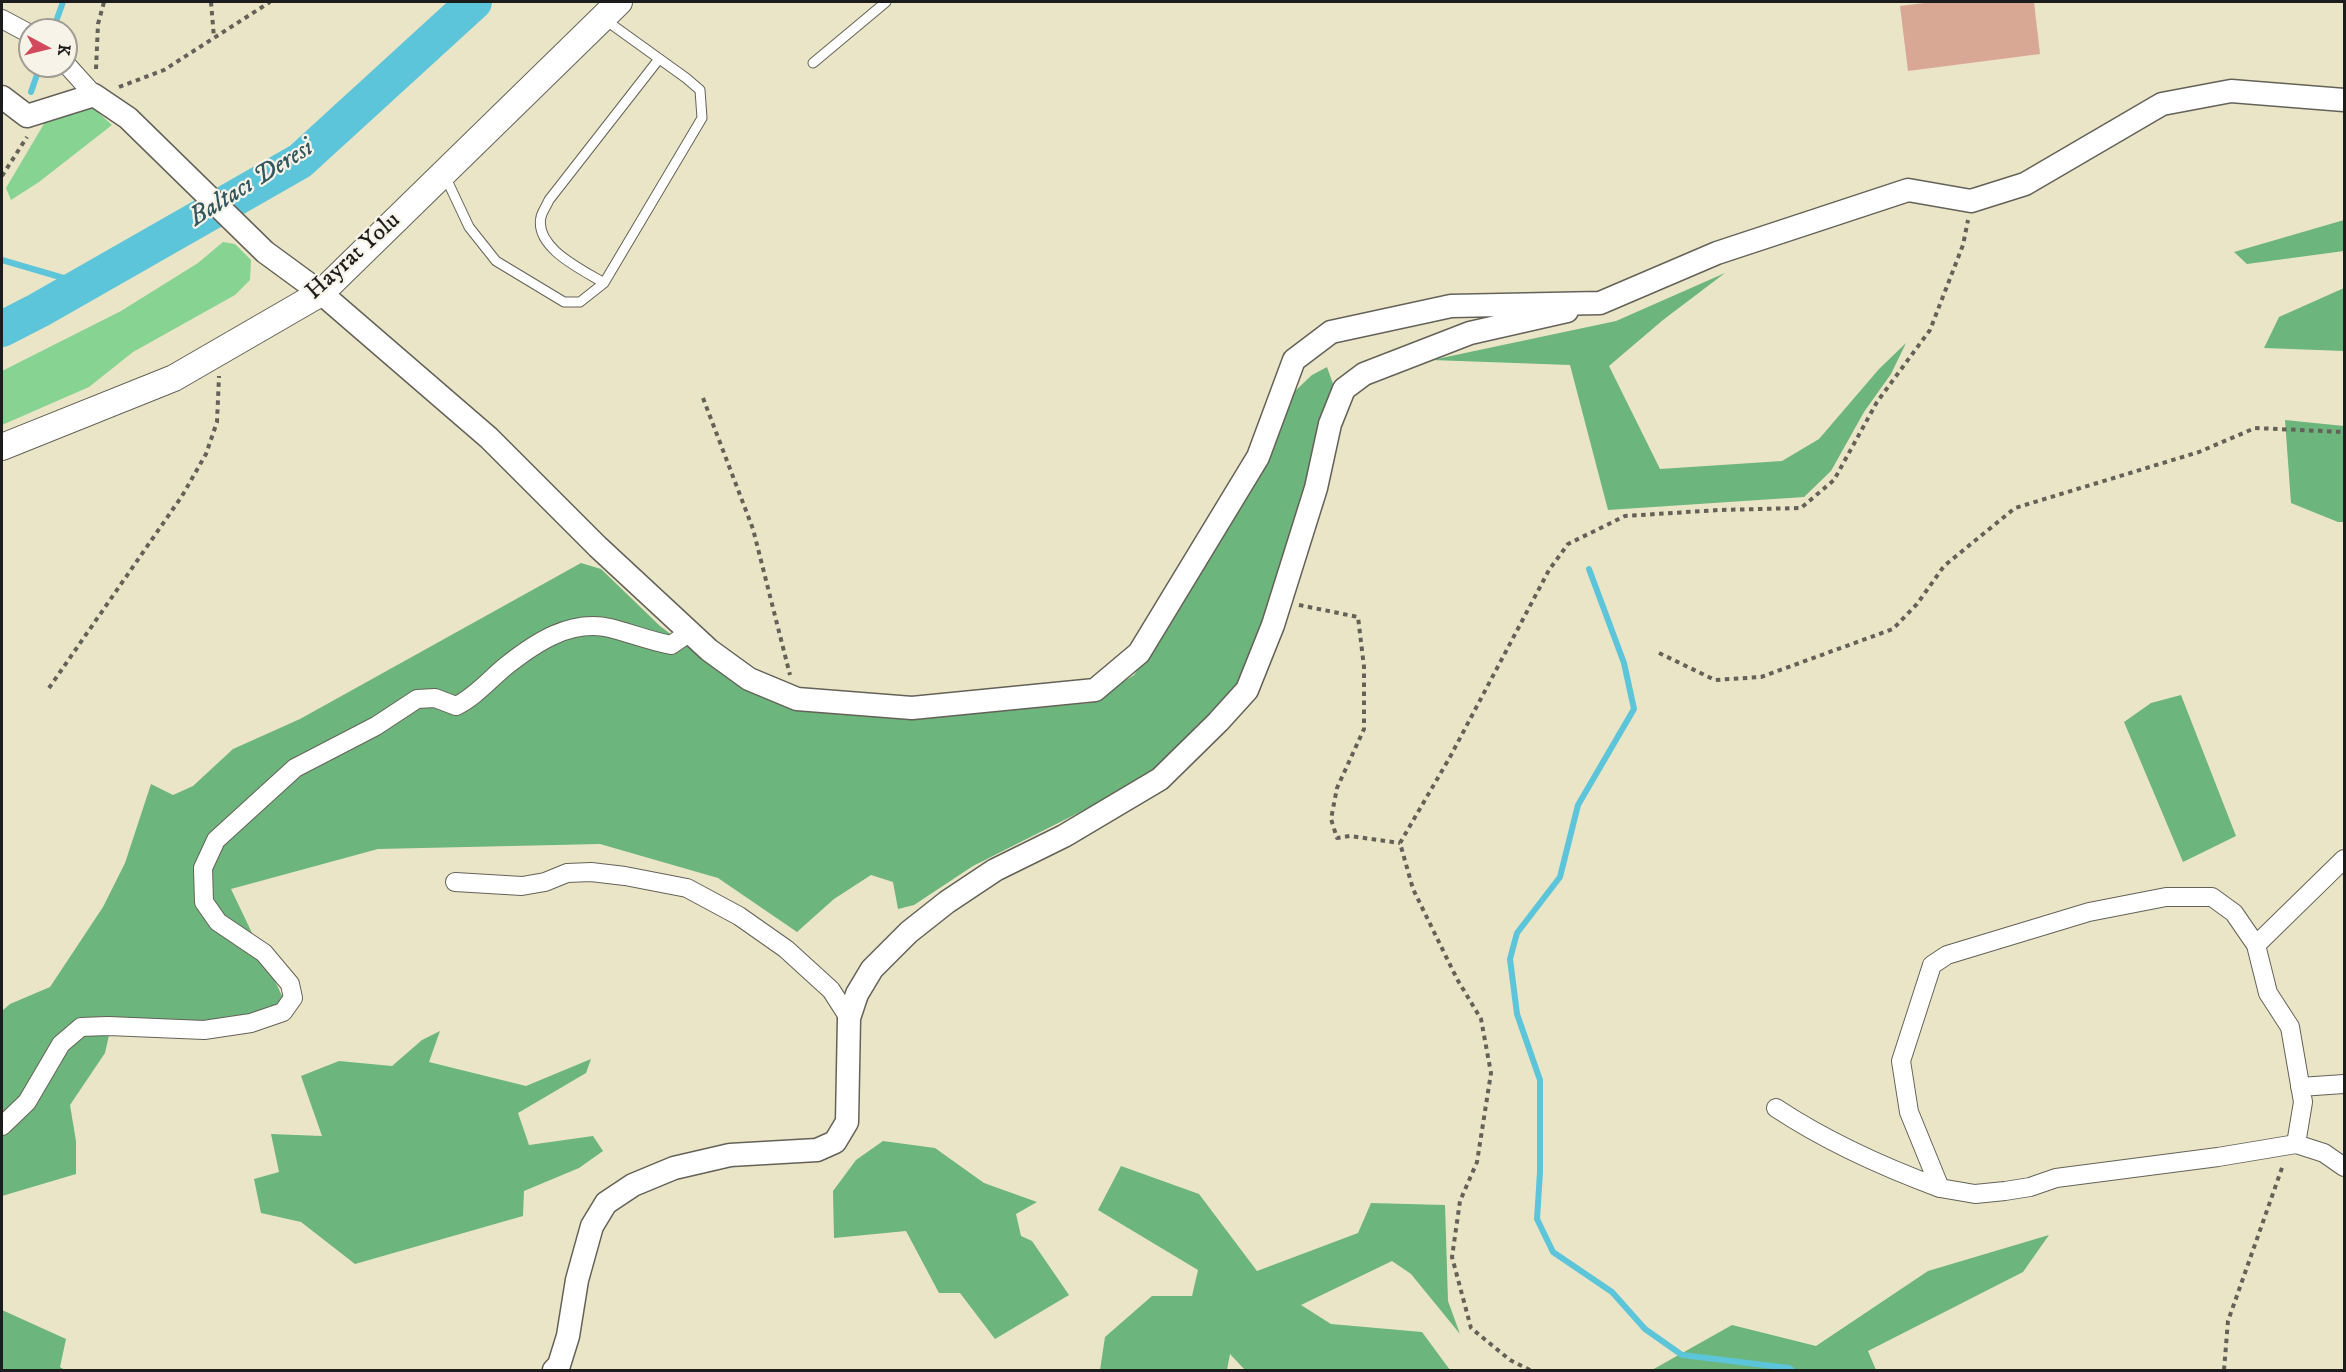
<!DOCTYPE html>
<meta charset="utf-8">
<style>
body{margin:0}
#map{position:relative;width:2346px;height:1372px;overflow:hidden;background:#ebe5c7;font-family:"IM FELL DW Pica",serif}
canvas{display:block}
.frame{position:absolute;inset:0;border:3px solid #1c1c1c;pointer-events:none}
.north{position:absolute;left:18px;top:18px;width:60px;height:60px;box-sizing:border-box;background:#f7f3e8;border:2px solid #9f9d96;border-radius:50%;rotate:97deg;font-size:16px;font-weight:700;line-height:24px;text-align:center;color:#1c1c1c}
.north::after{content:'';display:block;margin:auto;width:21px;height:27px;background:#d1495b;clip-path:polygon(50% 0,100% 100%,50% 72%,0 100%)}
</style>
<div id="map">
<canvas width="2346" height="1372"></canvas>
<div class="frame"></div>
<div class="north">K</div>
</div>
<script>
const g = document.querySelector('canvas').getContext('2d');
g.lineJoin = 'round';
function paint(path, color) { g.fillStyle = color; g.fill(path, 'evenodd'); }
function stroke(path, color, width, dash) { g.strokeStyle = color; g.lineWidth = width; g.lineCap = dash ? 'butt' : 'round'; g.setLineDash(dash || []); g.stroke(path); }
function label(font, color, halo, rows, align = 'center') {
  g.font = font + ' "IM FELL DW Pica",serif'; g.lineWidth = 4.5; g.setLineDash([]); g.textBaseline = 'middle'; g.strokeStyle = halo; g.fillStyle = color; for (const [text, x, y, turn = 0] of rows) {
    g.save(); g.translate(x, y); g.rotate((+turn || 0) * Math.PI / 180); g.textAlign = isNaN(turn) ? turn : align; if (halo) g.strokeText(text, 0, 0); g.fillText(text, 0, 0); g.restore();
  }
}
paint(new Path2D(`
 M91,106L112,125L39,182L11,200L6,188L48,117Z
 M223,242L235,244L251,260L250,280L235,295L133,352L89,387L2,425V371L121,311L198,263Z`), '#86d392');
paint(new Path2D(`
 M2344,220V251L2247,264L2234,252Z
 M1725,273L1663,320L1609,366L1660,469L1782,461L1819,439L1879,369L1906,343L1891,374L1864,412L1831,471L1804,497L1608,510L1570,365L1432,360L1616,321Z
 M2344,288V351L2264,348L2279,317Z
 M1327,367L1333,384L1309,481L1268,619L1241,684L1165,763L1096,804L973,866L914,905L898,909L893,882L871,875L834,899L797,932L718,878L600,844L378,849L231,889L284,1000L261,1014L200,1022L113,1017L105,1053L70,1105L76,1141V1174L2,1196V1011L10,1004L50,987L103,907L125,863L151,784L173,795L193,786L233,749L300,719L581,563L601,569L660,626L740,686L910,718L1090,703L1134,675L1183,599L1257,476L1295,391L1312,375Z
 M2285,420L2344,426V522H2338L2291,503Z
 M2181,695L2236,836L2183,862L2124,722L2151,703Z
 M440,1031L429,1062L526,1086L591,1059L586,1073L518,1113L529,1145L593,1136L603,1151L579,1168L524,1191L523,1216L355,1264L301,1222L261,1213L254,1179L279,1172L271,1134L322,1136L301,1076L339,1061L392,1066L422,1040Z
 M883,1141L935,1148L984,1183L1037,1202L1016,1214L1021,1236L1032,1241L1069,1295L995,1339L960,1293H939L906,1231L834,1238L833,1191L856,1160Z
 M1121,1166L1199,1194L1257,1271L1358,1233L1371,1203L1445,1205L1448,1301L1460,1334L1411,1274L1392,1261L1301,1305L1331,1324L1422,1332L1450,1370H1245L1230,1354L1227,1370H1100L1105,1337L1152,1296H1192L1198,1270L1098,1210Z
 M2049,1235L2023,1272L1868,1351L1876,1370H1652L1732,1325L1816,1346L1928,1271Z
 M2,1310L66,1339L60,1367L65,1370H2Z`), '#6cb57c');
stroke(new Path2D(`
 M53,30L63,2
 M31,92L40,66
 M2,260L84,284
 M1589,569L1624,663L1634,709L1578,805L1560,877L1517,933L1510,959L1517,1014L1540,1080V1172L1537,1219L1553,1252L1612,1292L1645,1329L1682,1355L1789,1368L1792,1370`), '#5dc5da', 6);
stroke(new Path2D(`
 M2,329L39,310L300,161L474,2`), '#5dc5da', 36);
paint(new Path2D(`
 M1933,2H2034L2040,54L1908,71L1900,6Z`), '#d8a895');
const service = new Path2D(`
 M813,63L886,2
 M445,176L469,227L496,261L564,302H580L604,283L702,118L700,90L686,78L604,19
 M604,283C583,270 534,248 541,217C542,212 547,205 549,200L659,59`);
const minor = new Path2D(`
 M2,19L30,34
 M66,64L94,95
 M455,882L522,886L545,882L567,873L591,872L625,876L687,888L739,916L786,949L831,990L849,1018
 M2256,945L2344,859
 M2300,1087L2344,1084
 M1776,1108C1826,1141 1883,1167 1940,1188
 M2,1126L27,1102L61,1044L81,1027L108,1026L204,1030L251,1023L283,1012L293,998L290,984L264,953L218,922L204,902L203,868L216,840L295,768L376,726L417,699L435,698L456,706C475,697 490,679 506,666C535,643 570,619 610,628C630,633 650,641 671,645L690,632
 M2296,1144L2303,1102L2290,1027L2268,993L2256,945L2234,913L2212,897H2166L2089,912L1947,955L1932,965L1901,1061L1909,1112L1940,1188L1975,1194L2005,1191L2030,1187L2056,1178L2218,1157L2296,1144L2324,1153L2344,1167`);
const tertiary = new Path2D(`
 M2,97L27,116L94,95L128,118L265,252L321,293L489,438L598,547L709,650L749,679L797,699L912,708L1095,690L1139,653L1258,457L1294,360L1331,332L1451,306L1600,303L1717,253L1908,190L1971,201L2025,184L2162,104L2231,91L2344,100
 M554,1370L559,1365L568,1336L577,1280L592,1226L606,1203L633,1185L674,1168L730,1155L817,1150L835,1142L847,1122L849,1018L857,994L872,969L909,932L947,902L995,870L1064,836L1160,779L1218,722L1247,690L1273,625L1316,488L1330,424L1344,389L1364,374L1470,333L1567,311`);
const secondary = new Path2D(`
 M2,447L174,378L321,293L619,2`);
stroke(service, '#646258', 11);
stroke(minor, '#646258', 20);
stroke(tertiary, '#646258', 25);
stroke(secondary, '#646258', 28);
stroke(new Path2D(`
 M211,2L214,38
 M96,69L98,24L104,2
 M119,87L164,70L270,2
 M2,176L27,137
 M703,398L753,529L790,675
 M1299,605L1358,617L1364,667V729L1337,788L1331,819L1337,838L1350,836L1400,843
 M1659,653L1715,680L1761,677L1893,629L1917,604L1944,566L2015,508L2199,452L2255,428L2344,432
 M49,688L182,496L206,454L217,422L219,376
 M1530,1370L1510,1360L1471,1328L1452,1257L1460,1201L1477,1162L1491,1073L1481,1019L1457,979L1413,889L1400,843L1450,757L1549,570L1568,544L1625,516L1719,510L1801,508L1834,480L1877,402L1930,330L1963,245L1968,220
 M2224,1370L2228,1321L2283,1165`), '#646258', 4, [4.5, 4.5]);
stroke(service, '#fff', 9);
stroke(minor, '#fff', 18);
stroke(tertiary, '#fff', 22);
stroke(secondary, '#fff', 26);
label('24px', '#1c1c1c', '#f7f3e8', [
 ["Hayrat Yolu",354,257,-42]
]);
label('italic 26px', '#33575e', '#f7f3e8', [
 ["Baltacı Deresi",252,184,-32]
]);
</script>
